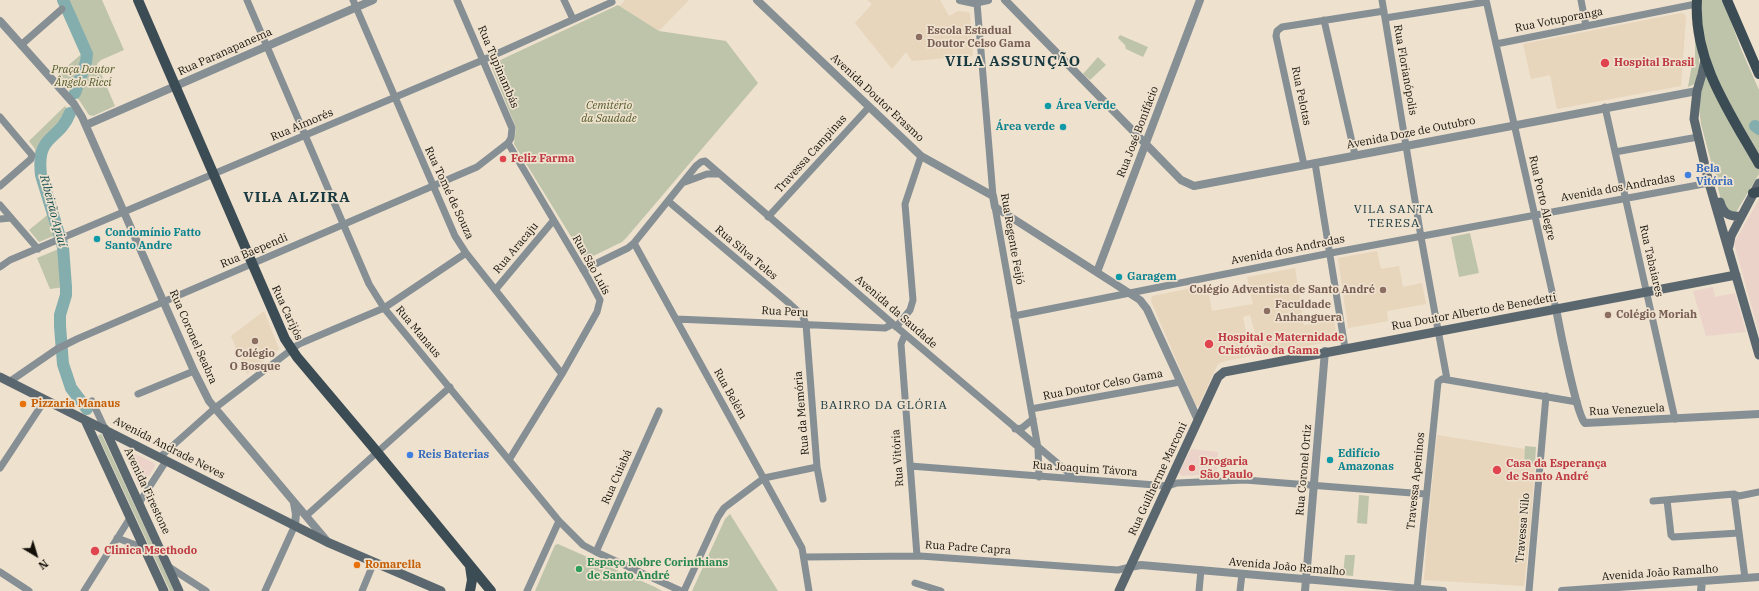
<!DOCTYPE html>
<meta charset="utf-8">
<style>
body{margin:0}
#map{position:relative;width:1759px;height:591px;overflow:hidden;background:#eee1ce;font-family:"IBM Plex Serif",serif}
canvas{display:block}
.north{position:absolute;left:16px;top:535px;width:40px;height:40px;-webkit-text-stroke:3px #eee1ce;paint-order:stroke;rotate:142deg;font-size:11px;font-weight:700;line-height:16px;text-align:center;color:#141009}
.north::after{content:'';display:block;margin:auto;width:14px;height:18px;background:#141009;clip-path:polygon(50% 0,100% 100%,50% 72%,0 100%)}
</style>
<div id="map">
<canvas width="1759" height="591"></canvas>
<div class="north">N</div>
</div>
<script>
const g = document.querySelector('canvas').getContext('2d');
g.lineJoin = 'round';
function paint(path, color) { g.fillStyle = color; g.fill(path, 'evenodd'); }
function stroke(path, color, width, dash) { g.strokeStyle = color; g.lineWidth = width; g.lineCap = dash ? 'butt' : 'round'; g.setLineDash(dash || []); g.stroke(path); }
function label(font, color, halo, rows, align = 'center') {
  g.font = font + ' "IBM Plex Serif",serif'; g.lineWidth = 3.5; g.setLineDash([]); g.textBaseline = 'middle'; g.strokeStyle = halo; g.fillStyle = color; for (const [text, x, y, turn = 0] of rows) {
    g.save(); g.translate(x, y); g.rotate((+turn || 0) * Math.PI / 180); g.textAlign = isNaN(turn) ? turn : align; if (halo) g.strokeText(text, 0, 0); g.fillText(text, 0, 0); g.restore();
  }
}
paint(new Path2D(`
 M1759,199V334L1734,243Z
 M1713,287L1715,297L1735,293L1746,332L1706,336L1693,291Z
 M125,449L154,463L155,466L142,486L139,487L123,451Z
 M1191,449L1218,452L1217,474L1182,476L1179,473Z`), '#ebd3ca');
paint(new Path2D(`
 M625,0H689L659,31L620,6Z
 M867,0H940L949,16L958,11L968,12L970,14L973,56L912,61L906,52L892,69L855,23L872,4Z
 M1681,13L1685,14L1686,18L1681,86L1557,109L1550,75L1531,79L1523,44Z
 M1377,251L1381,269L1399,266L1403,287L1422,283L1426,304L1387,311L1388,321L1348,328L1338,258Z
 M1295,268L1304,325L1334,320L1337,338L1335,341L1261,354L1250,315L1243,317L1251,356L1225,361L1218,364L1199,405L1196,406L1151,301L1152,296L1207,285L1212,311L1253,304L1247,277Z
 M264,311L279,349L247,374L231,336Z
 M1437,435L1525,449L1523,464L1535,465L1530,532L1524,586L1424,580L1428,524Z`), '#e7d5bc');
paint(new Path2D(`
 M65,0H102L124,50L101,60L97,64L115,106L93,116L89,115L79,100L57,75L85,51L88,57L90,53Z
 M1700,0H1723L1741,49L1759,90V154L1719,85L1701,32Z
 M618,5L659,31L726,41L758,83L627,237L622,242L587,259L583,256L514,144L516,128L492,68L494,63Z
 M1120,35L1148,47L1143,57L1126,49L1125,45L1118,38Z
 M1695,36C1700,57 1701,63 1695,84L1688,87L1692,64L1695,63Z
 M1098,57L1106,65L1090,80L1083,74Z
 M1706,75L1759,169V174L1735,214L1723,207L1701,124C1698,104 1700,94 1706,75Z
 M65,106L72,116L46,140L35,164V149L29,141Z
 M51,212L58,234L39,242L29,230Z
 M1470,233L1479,273L1459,277L1451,237Z
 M61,248L65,287L50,289L37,258Z
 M100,434L102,435L174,591H170L98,436Z
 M1525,446L1536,447L1535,464L1524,463Z
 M1359,495L1369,496L1367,524L1357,523Z
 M730,514L778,591H692L725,519Z
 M558,544L655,587L662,591H535L555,545Z
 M1345,555H1355L1353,576L1343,575Z`), '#bec4aa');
stroke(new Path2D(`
 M63,0L87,54L86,62L75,93
 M70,113C59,142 36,133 41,175L63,247L66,287V295L60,315V326L63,364L71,388L87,409
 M1755,126L1759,129`), '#84adae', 12);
stroke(new Path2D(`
 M247,0L369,284L384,308L559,521L583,545L596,552L681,591
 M353,0L455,236L466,253L562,374
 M564,0L573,19
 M1382,0L1421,237L1447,379
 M1486,0L1556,309
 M1581,0L1586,26
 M977,3L993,196
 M1385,18L1486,2
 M1324,20L1355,155
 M1496,44L1696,4
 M21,45L62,9
 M1605,107L1675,419
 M0,117L32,155L31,159L0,186
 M508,143L588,278L600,300L597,312L562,374L509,460
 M1615,152L1698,137
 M1315,163L1345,348
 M1304,165L1276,36L1277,31L1282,27L1384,11
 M685,182L707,174H718
 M668,201L790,304L802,315L806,324L817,467L823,499
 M0,205L38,249
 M995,207L1038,448L1039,477
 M768,217L869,107
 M0,219L11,218
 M634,243L802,548L809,591
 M0,267L10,260L483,60L612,2
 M583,270L628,248L634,243L696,166L701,162L705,161L893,324L1076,479
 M496,289L553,221
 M1014,316L1336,252L1709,183
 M676,319L885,328L893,324
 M896,327L910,310L913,300L905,204L921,156
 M905,334L901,344L917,556
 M9,382L57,349L77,339L477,167L508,143L511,138L512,128L457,0
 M138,394L194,371
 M92,401L105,429
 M1031,409L1180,382
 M1015,429L1022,428L1033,419
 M160,457L215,408L291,350L299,344L384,308L466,253
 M910,466L1168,486L1177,483L1245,480L1425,494
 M0,468L45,400
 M1734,494L1745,578
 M1667,500L1671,535L1673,537L1739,533
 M1653,501L1734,494L1739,496L1759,492
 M139,503L166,461
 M306,516L450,387
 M117,538L144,548
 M596,552L659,411
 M804,557L920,556L1118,570L1130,567
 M169,567L206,591
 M0,572L29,591
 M915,583L941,591
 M1417,589L1438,382L1442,379L1577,402
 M84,591L130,518
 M265,591L295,525
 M362,591L374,562
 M527,591L559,521
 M684,591L718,517L724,508L764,478L817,467
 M1199,591L1201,570
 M1240,591L1242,574
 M1529,591L1546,396`), '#868f94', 7);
stroke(new Path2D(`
 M757,0L921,156L993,196L995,207L1140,300L1147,309L1198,420
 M960,0L974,3L988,0
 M1005,0L1181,180L1194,186L1697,91
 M0,21L74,104L82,117L194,371L209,401L327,541
 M86,125L373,0
 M1097,272L1200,0
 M1556,309C1559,325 1577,417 1585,423L1759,414
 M294,503L296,514L295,525
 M1130,567L1141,565L1443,591
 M1305,591L1325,351
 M1562,591L1759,577
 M1701,591L1702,581`), '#868f94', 8);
stroke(new Path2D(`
 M1705,60L1702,74L1697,91L1694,119L1709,183L1759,355
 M1720,202C1723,213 1728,217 1741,216
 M1729,246L1731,236L1759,183
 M0,377L327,542L441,591
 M85,420L164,591
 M105,429L179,591
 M1119,591L1218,377L1224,372L1736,275`), '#5b676f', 9);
stroke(new Path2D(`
 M138,0L285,339L297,357L372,446L491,591
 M1697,0C1693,61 1730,113 1759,164
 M1727,0L1759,74
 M1753,193L1759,192
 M470,591L472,580L470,566`), '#3c4c54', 10);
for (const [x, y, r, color] of [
 [919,37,4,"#8d6e63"],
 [1605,63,5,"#e0444e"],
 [1048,106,4,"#0f9aa8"],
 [1063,127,4,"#0f9aa8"],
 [503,159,4,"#e0444e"],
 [1688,175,4,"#3f7fe0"],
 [97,239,4,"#0f9aa8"],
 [1119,277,4,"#0f9aa8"],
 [1383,290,4,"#8d6e63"],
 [1267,311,4,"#8d6e63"],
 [1608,315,4,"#8d6e63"],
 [255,341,4,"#8d6e63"],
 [1209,344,5,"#e0444e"],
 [23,404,4,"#e8710a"],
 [410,455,4,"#3f7fe0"],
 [1330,460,4,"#0f9aa8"],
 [1192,468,4,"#e0444e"],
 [1497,470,5,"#e0444e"],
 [95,551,5,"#e0444e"],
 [357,565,4,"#e8710a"],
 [579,569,4,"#2e9e5b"]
]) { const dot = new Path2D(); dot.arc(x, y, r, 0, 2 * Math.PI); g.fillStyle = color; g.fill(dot); stroke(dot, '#eee1ce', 1.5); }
label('11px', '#141009', '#eee1ce', [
 ["Rua Votuporanga",1559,20,-11],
 ["Rua Paranapanema",225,52,-24],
 ["Rua Tupinambás",498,67,67],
 ["Rua Florianópolis",1405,70,80],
 ["Rua Pelotas",1301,96,78],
 ["Avenida Doutor Erasmo",877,98,43],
 ["Rua Aimorés",302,125,-23],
 ["Rua José Bonifácio",1138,132,-69],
 ["Avenida Doze de Outubro",1411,133,-11],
 ["Travessa Campinas",811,154,-48],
 ["Avenida dos Andradas",1618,188,-10],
 ["Rua Tomé de Souza",449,193,65],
 ["Rua Porto Alegre",1542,198,77],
 ["Rua Regente Feijó",1012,239,80],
 ["Rua Aracaju",516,248,-50],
 ["Avenida dos Andradas",1288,250,-11],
 ["Rua Baependi",254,251,-23],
 ["Rua Silva Teles",746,253,40],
 ["Rua Tabaiares",1651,261,77],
 ["Rua São Luís",591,265,61],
 ["Rua Peru",785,312,3],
 ["Avenida da Saudade",896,312,41],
 ["Rua Doutor Alberto de Benedetti",1474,312,-10],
 ["Rua Carijós",287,313,65],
 ["Rua Manaus",418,332,50],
 ["Rua Coronel Seabra",193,337,66],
 ["Rua Doutor Celso Gama",1103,385,-11],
 ["Rua Belém",730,394,61],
 ["Rua Venezuela",1627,410,-3],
 ["Rua da Memória",802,413,-95],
 ["Avenida Andrade Neves",169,448,27],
 ["Rua Vitória",898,458,-94],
 ["Rua Joaquim Távora",1085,469,4],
 ["Rua Coronel Ortiz",1304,470,-85],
 ["Rua Cuiabá",617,477,-66],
 ["Rua Guilherme Marconi",1158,479,-65],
 ["Travessa Apeninos",1416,481,-84],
 ["Avenida Firestone",147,491,65],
 ["Travessa Nilo",1523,528,-85],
 ["Rua Padre Capra",968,548,4],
 ["Avenida João Ramalho",1287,567,5],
 ["Avenida João Ramalho",1660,573,-4]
]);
label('bold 11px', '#785e54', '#eee1ce', [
 ["Escola Estadual",927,31],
 ["Doutor Celso Gama",927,44],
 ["Colégio Adventista de Santo André",1375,290,"right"],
 ["Faculdade",1275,305],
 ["Anhanguera",1275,318],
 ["Colégio Moriah",1616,315],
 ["Colégio",255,354,"center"],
 ["O Bosque",255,367,"center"]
], 'left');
label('bold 11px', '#be3a42', '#eee1ce', [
 ["Hospital Brasil",1614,63],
 ["Feliz Farma",511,159],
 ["Hospital e Maternidade",1218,338],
 ["Cristóvão da Gama",1218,351],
 ["Drogaria",1200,462],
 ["São Paulo",1200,475],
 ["Casa da Esperança",1506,464],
 ["de Santo André",1506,477],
 ["Clinica Msethodo",104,551]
], 'left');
label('italic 11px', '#525b28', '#eee1ce', [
 ["Praça Doutor",83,70],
 ["Ângelo Ricci",83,83],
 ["Cemitério",609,106],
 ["da Saudade",609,119]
]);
label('bold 11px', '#0d838f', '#eee1ce', [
 ["Área Verde",1056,106],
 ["Área verde",1055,127,"right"],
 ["Condomínio Fatto",105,233],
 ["Santo Andre",105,246],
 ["Garagem",1127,277],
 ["Edifício",1338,454],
 ["Amazonas",1338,467]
], 'left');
label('bold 11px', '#366cbe', '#eee1ce', [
 ["Bela",1696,169],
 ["Vitória",1696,182],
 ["Reis Baterias",418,455]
], 'left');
label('bold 11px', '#c56008', '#eee1ce', [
 ["Pizzaria Manaus",31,404],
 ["Romarella",365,565]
], 'left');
label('bold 11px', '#27864d', '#eee1ce', [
 ["Espaço Nobre Corinthians",587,563],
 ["de Santo André",587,576]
], 'left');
g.letterSpacing = '1px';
label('12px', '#193941', '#eee1ce', [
 ["VILA SANTA",1394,210],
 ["TERESA",1394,224],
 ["BAIRRO DA GLÓRIA",884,406]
]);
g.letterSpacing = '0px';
label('italic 12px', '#145053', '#eee1ce', [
 ["Ribeirão Apiaí",53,211,75]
]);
g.letterSpacing = '1px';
label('bold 15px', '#193941', '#eee1ce', [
 ["VILA ASSUNÇÃO",1013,62],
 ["VILA ALZIRA",297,198]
]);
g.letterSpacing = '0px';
</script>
